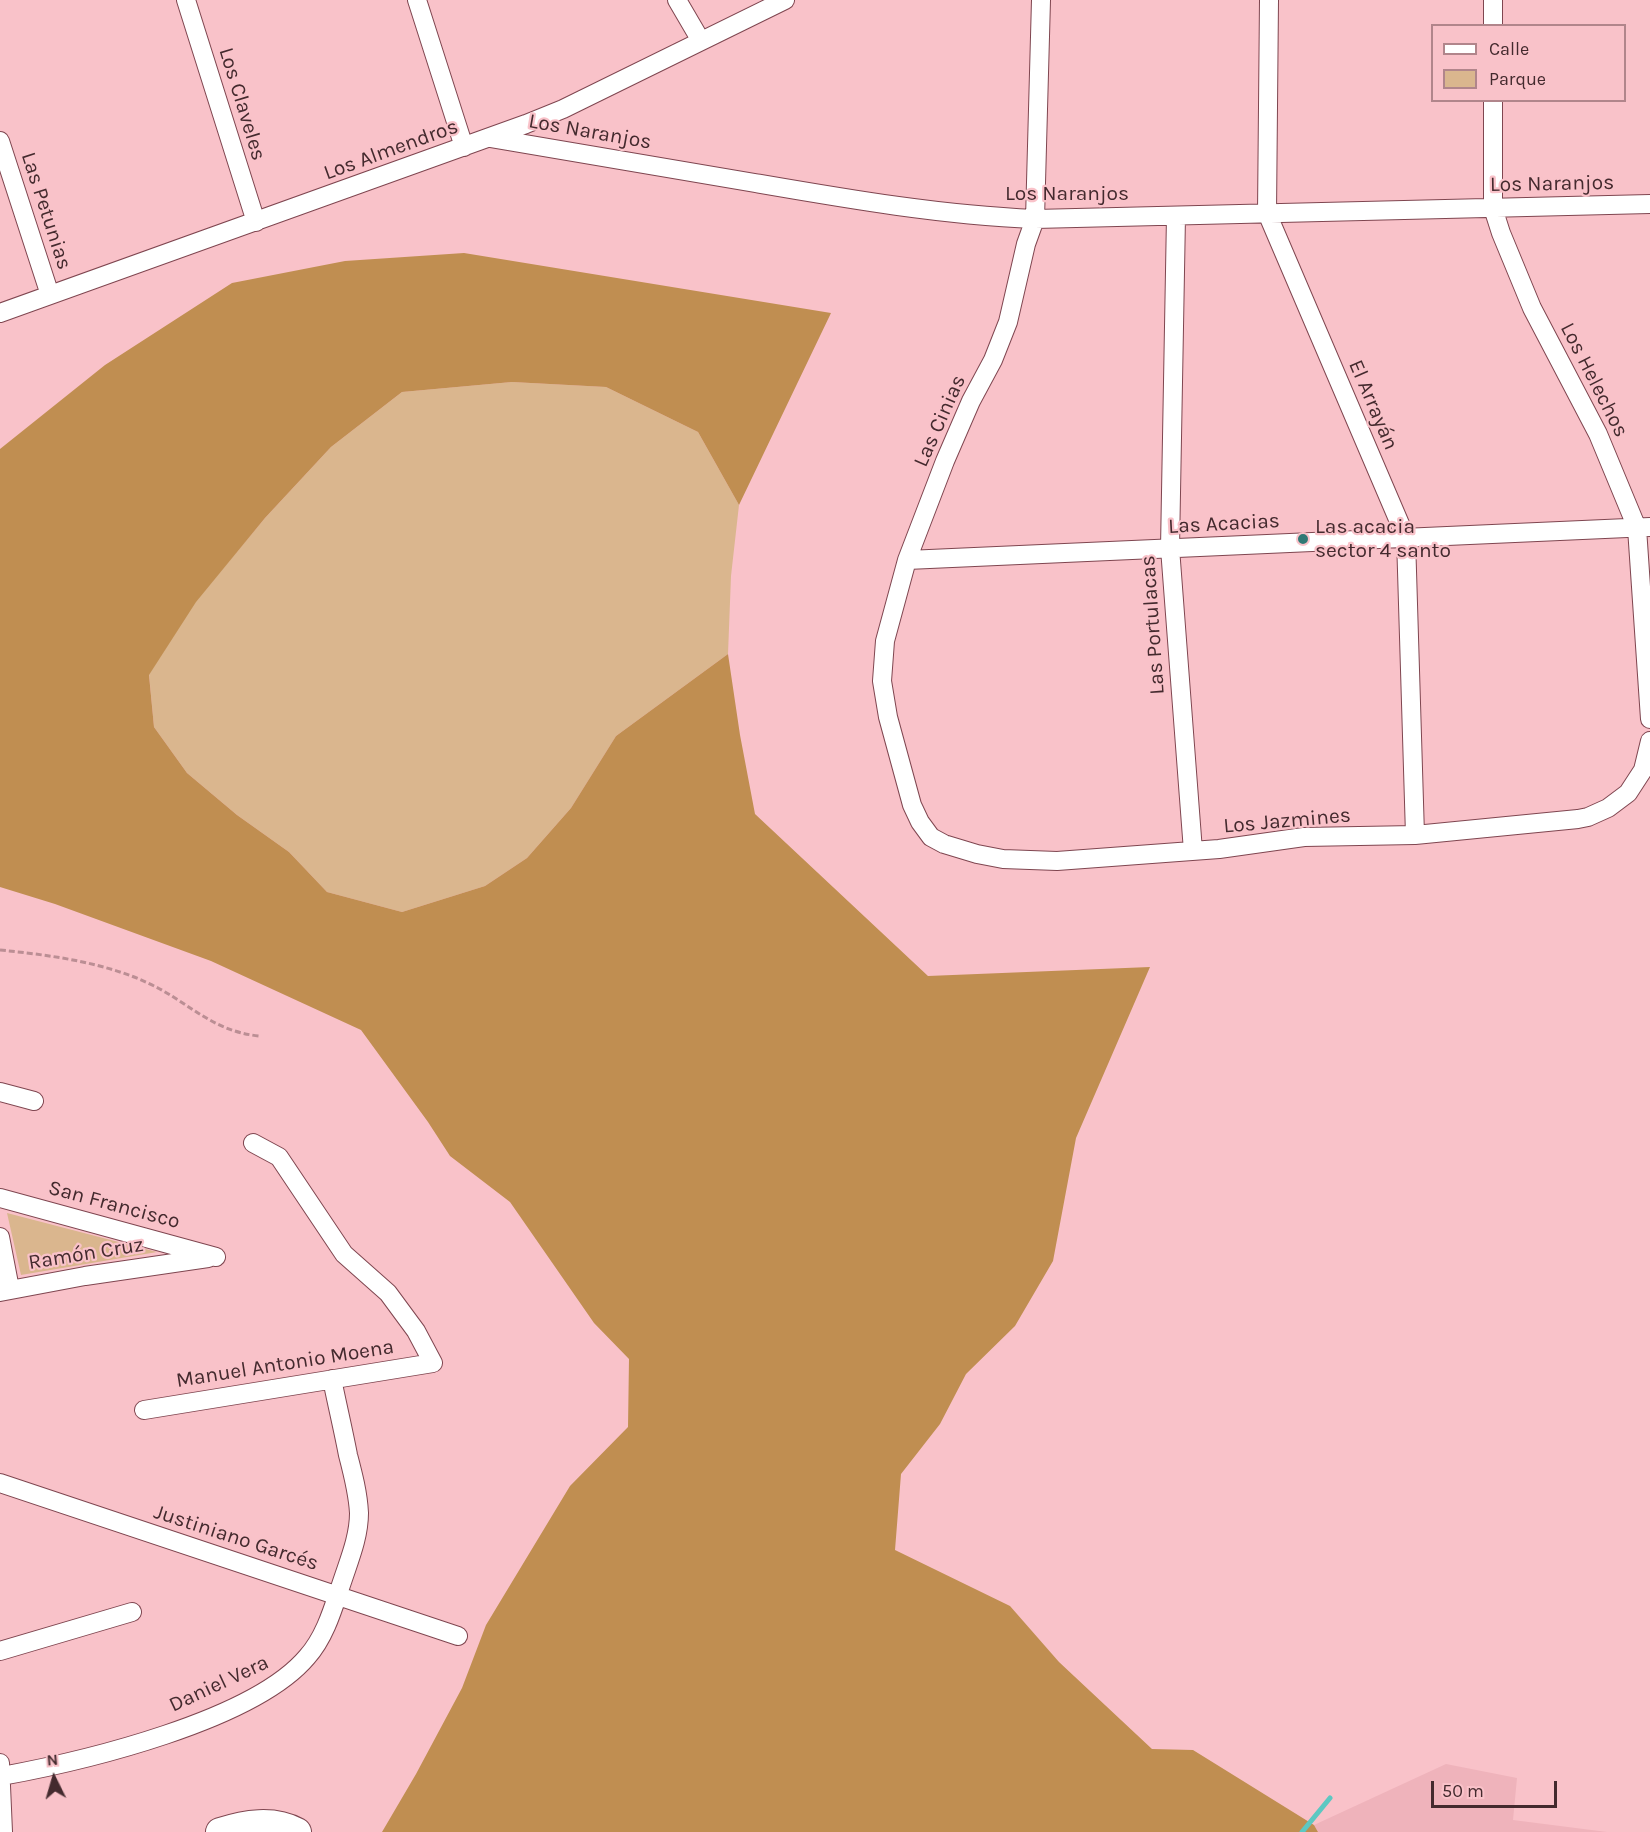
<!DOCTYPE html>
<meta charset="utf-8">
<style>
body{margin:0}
#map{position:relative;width:1650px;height:1832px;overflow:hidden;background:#f9c2c9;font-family:Karla,sans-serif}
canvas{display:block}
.legend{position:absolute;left:1431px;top:24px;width:195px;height:78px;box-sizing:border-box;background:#f9c2c9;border:2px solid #b1858b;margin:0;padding:8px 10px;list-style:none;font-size:18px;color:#442a2e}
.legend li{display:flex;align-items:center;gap:12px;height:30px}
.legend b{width:30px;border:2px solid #b1858b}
.north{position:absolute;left:24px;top:1748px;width:60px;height:60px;-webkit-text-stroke:4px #f9c2c9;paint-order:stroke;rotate:355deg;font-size:16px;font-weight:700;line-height:24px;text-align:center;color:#442a2e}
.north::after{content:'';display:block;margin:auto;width:21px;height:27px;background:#442a2e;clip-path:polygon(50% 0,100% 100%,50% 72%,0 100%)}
.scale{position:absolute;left:1431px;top:1781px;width:126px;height:27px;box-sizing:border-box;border:3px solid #442a2e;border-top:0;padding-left:8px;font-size:18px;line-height:21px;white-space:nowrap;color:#442a2e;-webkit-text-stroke:4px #f9c2c9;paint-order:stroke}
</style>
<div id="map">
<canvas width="1650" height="1832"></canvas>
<ul class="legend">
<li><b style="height:8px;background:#fff"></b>Calle</li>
<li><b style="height:16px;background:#dab68e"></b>Parque</li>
</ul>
<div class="north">N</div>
<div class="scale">50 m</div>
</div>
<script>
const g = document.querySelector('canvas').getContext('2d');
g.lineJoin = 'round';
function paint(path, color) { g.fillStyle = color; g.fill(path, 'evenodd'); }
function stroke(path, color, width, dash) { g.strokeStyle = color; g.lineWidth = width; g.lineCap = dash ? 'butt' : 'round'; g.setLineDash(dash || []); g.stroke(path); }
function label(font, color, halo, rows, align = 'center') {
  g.font = font + ' Karla,sans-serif'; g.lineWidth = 4.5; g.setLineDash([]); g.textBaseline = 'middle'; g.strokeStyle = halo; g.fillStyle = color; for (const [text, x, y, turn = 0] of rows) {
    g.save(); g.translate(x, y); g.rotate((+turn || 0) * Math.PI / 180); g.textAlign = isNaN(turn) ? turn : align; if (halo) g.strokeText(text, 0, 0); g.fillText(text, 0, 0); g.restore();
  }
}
paint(new Path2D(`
 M1446,1764L1517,1778L1513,1820L1607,1832H1318L1314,1825Z`), '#efb3bb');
paint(new Path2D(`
 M512,382L606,387L698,432L739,505L731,576L728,654L616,736L571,808L527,858L485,886L402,912L327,892L289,852L237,815L187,773L154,727L149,674L195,602L265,518L331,447L402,392Z
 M7,1213L157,1252L21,1275Z`), '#dab68e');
paint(new Path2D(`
 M464,253L831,313L739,505L698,432L606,387L512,382L402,392L331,447L265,518L196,602L149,675L154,727L187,773L237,815L289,852L327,892L402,912L485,886L527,858L571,808L616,736L728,654L740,735L755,814L928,976L1150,967L1076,1138L1053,1261L1015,1326L966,1374L940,1424L901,1474L895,1550L1010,1606L1059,1662L1152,1749L1193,1750L1314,1825L1318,1832H382L416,1774L462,1688L486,1625L570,1486L628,1427L629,1359L594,1323L510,1202L450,1156L428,1122L361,1030L211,961L55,904L0,887V449L105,365L232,283L345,261Z`), '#c08e51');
stroke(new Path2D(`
 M1302,1832L1330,1798`), '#5dc8c2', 5);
const minor = new Path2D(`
 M186,0L256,222
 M417,0L464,147
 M677,0L701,41
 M1041,0L1035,219L1026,244L1008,322L993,360L971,401L945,461L907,560L885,641L882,681L888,717L912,805L920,822L931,837L944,844L977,854L1003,859L1057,861L1219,849L1304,837L1415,835L1578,819L1588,817L1608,808L1628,793L1643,770L1650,741
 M1269,0L1267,213L1406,538L1415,835
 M1493,0V26
 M1493,100V208L1501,233L1532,308L1598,434L1637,528L1650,719
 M490,138C578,153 667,168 755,183C848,199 940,215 1035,219L1650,204
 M0,141L50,295
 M1176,216L1170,548L1193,851
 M0,313L526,124L563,109L785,0
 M907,560L1650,527
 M0,1092L34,1101
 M0,1198L216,1257
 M0,1237L10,1289
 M0,1292L85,1276L208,1258
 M144,1410L433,1363L416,1331L388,1293L344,1254L279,1157L253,1143
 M0,1483L458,1636
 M0,1651L132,1612
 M0,1763L3,1832
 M2,1776C84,1761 253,1721 307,1657C326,1636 334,1605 343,1579C350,1558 359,1536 359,1513C358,1493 353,1474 348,1455C343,1429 337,1404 332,1379`);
const primary = new Path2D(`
 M220,1832C245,1824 273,1819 297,1832`);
stroke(minor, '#7f4650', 20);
stroke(primary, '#7f4650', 30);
stroke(new Path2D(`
 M0,950C49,955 103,962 148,983C189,1002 211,1031 259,1036`), '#bb8e94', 3, [6, 3]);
stroke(minor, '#fff', 18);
stroke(primary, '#fff', 28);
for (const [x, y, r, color] of [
 [1303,539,6,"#307975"]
]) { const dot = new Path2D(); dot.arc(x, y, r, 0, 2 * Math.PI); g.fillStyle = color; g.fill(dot); stroke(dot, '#f9c2c9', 2); }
label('21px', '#442a2e', '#f9c2c9', [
 ["Los Claveles",242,104,73],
 ["Los Naranjos",590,132,10],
 ["Los Almendros",391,150,-20],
 ["Los Naranjos",1552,184,-1],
 ["Los Naranjos",1067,194],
 ["Las Petunias",46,211,72],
 ["Los Helechos",1594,380,63],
 ["El Arrayán",1373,405,67],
 ["Las Cinias",940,421,-66],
 ["Las Acacias",1224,524,-3],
 ["Las Portulacas",1153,625,-94],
 ["Los Jazmines",1287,821,-5],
 ["San Francisco",114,1205,15],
 ["Ramón Cruz",86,1254,-9],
 ["Manuel Antonio Moena",285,1364,-9],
 ["Justiniano Garcés",236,1538,18],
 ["Daniel Vera",219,1684,-25]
]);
label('21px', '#442a2e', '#f9c2c9', [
 ["Las acacia",1315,527],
 ["sector 4 santo",1315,551]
], 'left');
</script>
